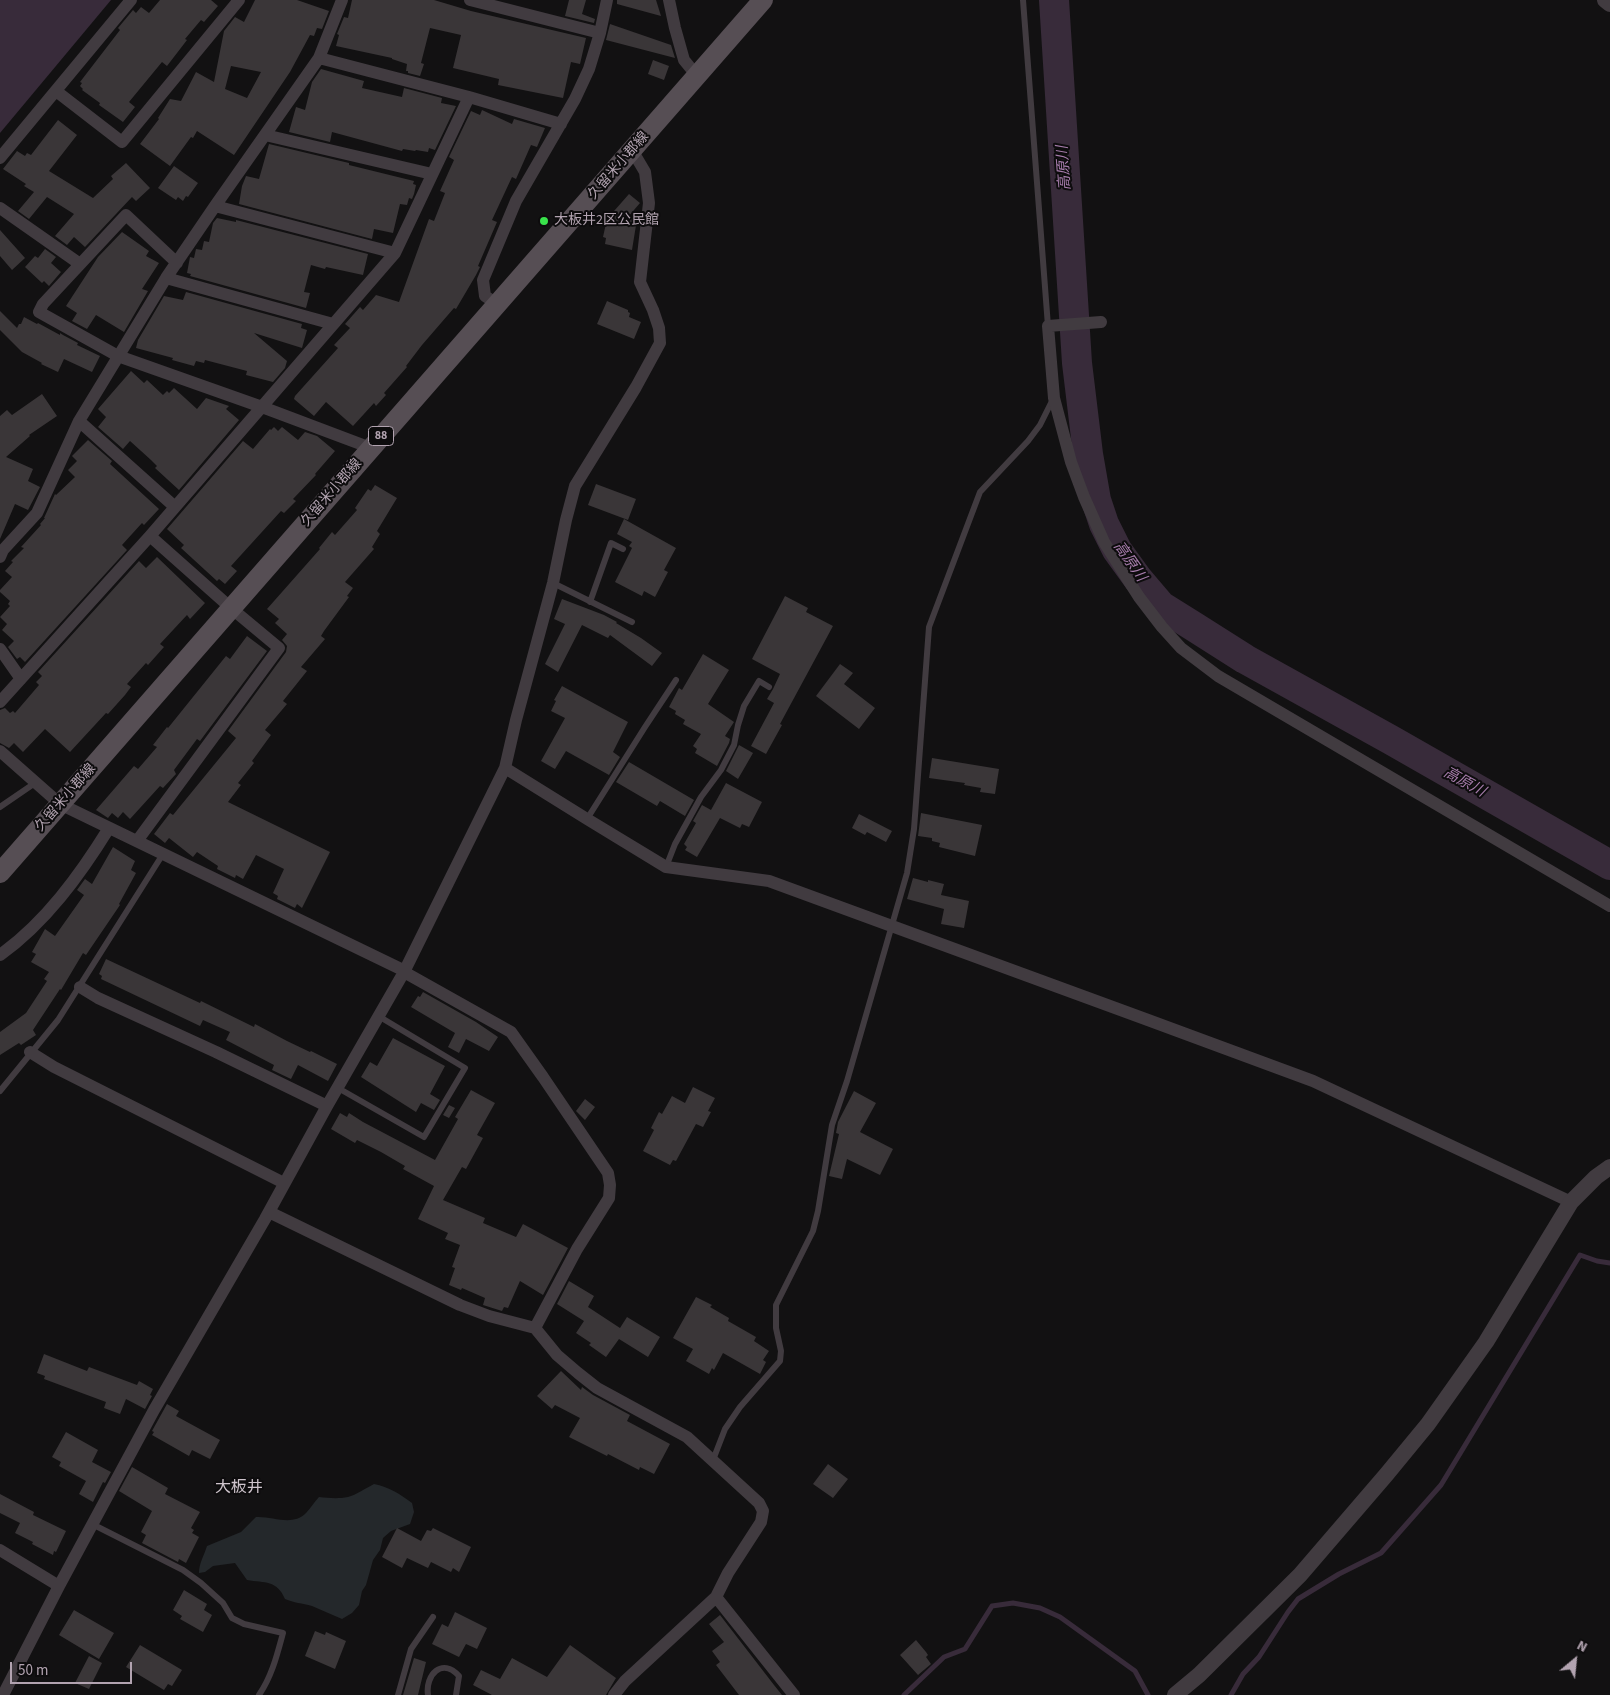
<!DOCTYPE html>
<meta charset="utf-8">
<style>
body{margin:0}
#map{position:relative;width:1610px;height:1695px;overflow:hidden;background:#121112;font-family:"Source Sans 3",sans-serif}
canvas{display:block}
.north{position:absolute;left:1550px;top:1635px;width:50px;height:50px;-webkit-text-stroke:4px #0d0c0d;paint-order:stroke;rotate:28deg;font-size:14px;font-weight:700;line-height:20px;text-align:center;color:#b2a3b0}
.north::after{content:'';display:block;margin:auto;width:18px;height:22px;background:#b2a3b0;clip-path:polygon(50% 0,100% 100%,50% 72%,0 100%)}
.scale{position:absolute;left:10px;top:1662px;width:122px;height:22px;box-sizing:border-box;border:2px solid #b2a3b0;border-top:0;padding-left:6px;font-size:15px;line-height:18px;white-space:nowrap;color:#b2a3b0;-webkit-text-stroke:4px #0d0c0d;paint-order:stroke}
</style>
<div id="map">
<canvas width="1610" height="1695"></canvas>
<div class="north">N</div>
<div class="scale">50 m</div>
</div>
<script>
const g = document.querySelector('canvas').getContext('2d');
g.lineJoin = 'round';
function paint(path, color) { g.fillStyle = color; g.fill(path, 'evenodd'); }
function stroke(path, color, width, dash) { g.strokeStyle = color; g.lineWidth = width; g.lineCap = dash ? 'butt' : 'round'; g.setLineDash(dash || []); g.stroke(path); }
function label(font, color, halo, rows, align = 'center') {
  g.font = font + ' "Source Sans 3","Noto Sans JP",sans-serif'; g.lineWidth = 4; g.setLineDash([]); g.textBaseline = 'middle'; g.strokeStyle = halo; g.fillStyle = color; for (const [text, x, y, turn = 0] of rows) {
    g.save(); g.translate(x, y); g.rotate((+turn || 0) * Math.PI / 180); g.textAlign = isNaN(turn) ? turn : align; if (halo) g.strokeText(text, 0, 0); g.fillText(text, 0, 0); g.restore();
  }
}
paint(new Path2D(`
 M374,1484C389,1487 400,1494 412,1503L414,1512L410,1524L391,1531L383,1538L380,1550L373,1560L366,1585L362,1591L359,1605L352,1613L342,1619C332,1615 322,1610 312,1606C302,1603 294,1603 285,1599C277,1580 265,1583 247,1580L235,1563L213,1566L205,1572L199,1573C199,1563 204,1556 207,1546L241,1532L256,1517C273,1516 292,1527 306,1513C311,1508 314,1502 319,1497C329,1498 338,1499 348,1497C356,1495 366,1488 374,1484Z`), '#24282b');
paint(new Path2D(`
 M0,0H111L0,133Z`), '#382b3a');
stroke(new Path2D(`
 M904,1695L944,1657L965,1649L992,1606L1013,1603L1040,1608L1060,1617L1135,1671L1148,1695
 M1231,1695L1243,1674L1259,1657L1288,1612L1298,1599L1339,1574L1381,1553L1441,1485L1580,1255L1597,1261L1610,1263`), '#382b3a', 5);
stroke(new Path2D(`
 M1054,0L1077,363L1088,454L1096,500L1104,524L1117,550L1138,579L1161,606L1193,626L1245,659L1391,740L1610,865`), '#382b3a', 30);
paint(new Path2D(`
 M160,0H211L218,6L204,22L201,20L185,39L187,40L167,66L162,62L129,102L135,107L123,122L99,105L100,103L82,90L83,89L80,86L82,83L80,82L120,30L118,28L133,10L136,13L141,7L149,13Z
 M255,0H297L329,11L322,29L317,28L314,36L310,35L290,72L234,155L197,131L193,138L191,137L170,166L140,144L159,119L158,118L170,99L181,101L196,72L214,82L224,31L235,17L244,22ZM231,66L261,72L247,98L225,89Z
 M352,0H434L471,11L586,38L580,64L571,62L563,98L498,85L499,79L453,68L461,35L430,28L421,63L424,64L420,76L408,73V71H406L407,64L392,59V58L336,46L339,35L337,34L344,17L348,18Z
 M569,0H586L582,14L595,19L594,23L565,16Z
 M617,0H656L661,16L617,4Z
 M610,24L671,45L675,58L606,40Z
 M653,60L669,66L664,80L648,74Z
 M321,69L364,81L362,88L402,97L404,88L442,98L441,103L456,106L435,150L429,148L428,152L416,150L415,151L403,149L402,151L332,132L330,142L289,132L296,107L305,110L312,82Z
 M482,110L512,124L514,119L545,128L537,147L531,145L516,179L512,177L492,220L497,222L478,266L480,267L476,275L456,309L454,308L422,345L406,366L407,367L384,393L386,395L376,406L374,403L353,426L326,402L314,416L294,399L295,396L338,348L334,345L350,328L345,324L360,307L363,310L376,295L399,302L429,219L434,221L445,193L440,191L454,160L449,157L471,111L480,115Z
 M58,120L77,135L49,171L93,198L113,179L111,176L126,163L150,188L136,201L132,197L85,247L74,237L67,245L55,236L74,214L47,197L29,219L18,211L34,192L24,186L26,184L3,169L17,151L25,156L27,153L31,155Z
 M269,144L349,163V165L414,181L413,184L416,185L414,194L412,199L409,198L407,205L400,204L393,233L374,229L372,239L239,204L242,186L246,176L259,179Z
 M174,166L198,183L188,197L186,196L183,201L178,197L176,200L158,188Z
 M629,194L640,203L628,217L637,219L632,250L605,244L606,238L603,237L607,219Z
 M217,218L236,222V220L368,254L363,275L326,267L325,269L311,265L304,292L310,293L306,308L190,276L191,274L187,273L190,257L194,258L196,249L202,250L204,241L209,242L213,223Z
 M0,230L25,258L12,270L0,256Z
 M122,232L149,251L146,256L159,263L142,289L148,291L124,332L96,315L87,329L72,321L77,313L66,306L98,257Z
 M45,249L56,257L51,263L61,272L49,286L44,281L42,283L25,267L35,256L38,258Z
 M186,292L302,324L301,328L307,330L302,348L254,333L287,361L285,368L273,382L246,375L247,371L205,360L204,363L196,361L194,366L172,360L173,358L136,348L138,340L164,296L183,300Z
 M607,301L628,310V312L630,313L629,317L641,322L634,339L597,324Z
 M0,311L17,328L19,324H21L24,317L37,324L38,323L60,335V333L63,335L78,343L77,345L100,356L92,372L64,359L58,372L41,364L42,363L22,352L0,330Z
 M131,371L144,383L147,380L163,395L167,391L169,393L174,388L197,409L206,398L229,406L226,409L239,420L179,490L155,468L157,466L151,460L130,441L123,449L98,427L106,417L98,409Z
 M42,394L57,416L29,435L30,436L6,457L33,469L28,481L40,487L28,510L15,504L0,539V416L7,410L12,415Z
 M274,427L278,431L282,427L298,440L305,432L317,436L335,451L315,474L316,475L293,499L296,501L284,513L281,511L231,566L237,571L225,584L219,579L217,581L181,548L184,545L167,529L243,441L253,449L270,429L271,430Z
 M88,440L112,461L110,464L159,509L144,525L142,523L122,545L127,550L25,662L20,657L17,659L8,647L14,641L2,630L7,624L0,617L10,606L8,604L10,601L0,592V590L12,577L5,571L13,562L11,561L24,548L21,547L41,525L40,524L45,518H44L55,494L56,495L75,477L68,470L77,461L72,456Z
 M596,484L636,499L628,520L588,505Z
 M375,485L397,498L377,531L380,534L372,547L374,549L345,582L353,588L347,596L349,597L324,631L321,636L325,639L301,667L307,671L283,701L287,704L265,730L271,735L252,761L254,763L238,783L241,785L228,802L330,852L302,908L297,904L295,908L277,899L278,896L273,893L284,869L256,855L243,879L236,875L235,878L217,869L218,866L197,852L193,857L169,838L165,843L154,834L170,813L173,815L236,738L228,731L286,652L287,646L282,640L287,634L275,623L279,619L267,609L320,549L319,548L332,532L335,535L357,510L355,508L368,489L371,491Z
 M624,519L676,548L664,570L668,572L655,597L644,591L642,596L615,582L632,548L629,546L632,542L617,534Z
 M157,557L205,603L190,619L187,615L160,644L164,647L148,665L146,663L127,684L131,687L125,695L108,714L106,713L70,752L45,729L23,752L14,743L9,748L0,743V710L5,708L10,713L13,711L15,713L39,685L36,682L42,676L38,672L139,561L146,568Z
 M785,596L808,608L806,612L833,626L780,724L782,725L766,754L751,746L774,703L767,699L773,689L780,674L752,659Z
 M562,599L604,615L617,622L616,623L641,638L662,653L652,666L610,635L608,638L582,625L558,672L545,664L565,624L554,619Z
 M247,636L267,651L200,741L197,739L174,770L176,774L163,788L160,786L130,819L123,812L118,818L112,813L108,818L96,810L134,766L138,769L157,747L153,745L167,727L168,728L226,656L230,659Z
 M703,654L729,670L708,704L734,722L725,736L730,739L729,743L717,766L695,753L697,749L693,746L701,734L683,724L685,720L675,714L676,711L669,707L679,688L682,690Z
 M840,664L853,673L844,684L875,708L859,729L816,696Z
 M562,686L628,722L613,752L620,757L609,775L566,751L555,769L541,761L565,718L551,711L556,701L554,700Z
 M739,745L753,753L738,779L726,771Z
 M932,758L999,769L995,794L980,792L981,788L964,785L965,783L929,778Z
 M629,762L694,800L685,816L660,801L657,806L616,782Z
 M726,783L762,802L749,827L742,824L740,828L720,818L697,857L685,850L687,847L684,844L696,823L693,821L702,805L711,810Z
 M921,813L982,825L975,856L939,847L940,843L932,841V838L918,836Z
 M859,814L892,831L886,842L867,832L865,835L852,828Z
 M113,847L135,861L131,870L136,873L119,904L120,905L86,955L83,953L61,990L60,989L33,1030L36,1035L21,1045L19,1043L0,1055V1032L26,1013L47,981L44,979L49,972L31,962L36,954L32,952L45,929L55,936L84,895L77,890L85,879L92,884Z
 M913,878L928,882V880L944,884L941,895L969,901L964,928L941,924L944,909L907,899Z
 M106,959L200,1003L201,1001L254,1027L255,1024L287,1041L310,1052L311,1051L337,1064L328,1081L298,1065L291,1079L272,1070L274,1065L226,1040L230,1032L203,1020L200,1026L101,979L102,976L99,974Z
 M423,992L476,1022L498,1037L489,1051L466,1039L459,1053L448,1047L455,1033L411,1007L418,996L420,997Z
 M393,1038L445,1066L430,1094L440,1100L434,1110L421,1103L416,1112L361,1077L370,1062L377,1066Z
 M693,1087L715,1098L708,1111L711,1112L703,1127L696,1124L676,1161L673,1160L670,1165L643,1151L654,1130L651,1128L659,1112L662,1114L672,1096L685,1103Z
 M471,1090L495,1103L477,1135L483,1138L466,1169L462,1167L443,1200L485,1218L483,1223L516,1237L523,1224L568,1248L543,1295L520,1281L508,1308L504,1307L502,1311L483,1305L485,1298L462,1288L461,1290L449,1285L455,1268L452,1267L460,1245L445,1239L448,1233L418,1219L434,1186L403,1169L405,1166L381,1152L357,1140L355,1143L331,1129L340,1113L347,1117L349,1113L363,1122L435,1160L458,1119L455,1117Z
 M854,1091L876,1103L860,1132L893,1149L880,1175L847,1159L842,1179L829,1176L839,1134L836,1133L838,1122Z
 M585,1099L595,1107L585,1120L576,1111Z
 M449,1105L455,1108L449,1118L443,1115Z
 M569,1281L594,1296L588,1307L620,1328L627,1317L660,1337L648,1357L619,1339L606,1357L589,1345L591,1343L576,1333L584,1321L557,1304Z
 M696,1297L712,1305L710,1307L729,1318L728,1321L756,1337L754,1341L769,1351L763,1360L766,1362L760,1374L723,1353L714,1370L712,1368L709,1374L686,1361L693,1349L673,1338Z
 M44,1354L87,1371L89,1367L137,1385L139,1381L153,1389L150,1395L152,1396L145,1409L126,1399L120,1414L104,1408L106,1402L44,1379L45,1376L37,1373Z
 M561,1371L581,1390L582,1387L593,1395L630,1415L627,1421L670,1444L654,1474L640,1467L639,1470L608,1454L607,1456L569,1437L580,1418L555,1405L552,1409L537,1396Z
 M167,1404L179,1411L176,1416L220,1440L210,1459L192,1450L189,1456L152,1435L154,1432L152,1431Z
 M66,1432L98,1450L92,1462L111,1472L105,1483L103,1482L93,1502L79,1494L86,1481L59,1466L61,1462L52,1457Z
 M828,1464L848,1479L833,1498L813,1484Z
 M132,1467L168,1488L165,1494L200,1512L191,1528L194,1530L192,1533L199,1537L186,1563L179,1559L178,1562L142,1543L146,1535L141,1532L152,1511L119,1491Z
 M0,1494L34,1512L33,1515L66,1531L56,1552L54,1551L53,1555L32,1544L33,1542L15,1533L20,1523L0,1513Z
 M397,1528L421,1541L427,1530L431,1531L433,1528L471,1547L459,1572L453,1568L451,1572L431,1562L428,1568L407,1558L402,1568L382,1557Z
 M184,1590L207,1604L204,1610L212,1615L203,1632L180,1619L182,1616L173,1610Z
 M74,1610L114,1633L99,1659L59,1635Z
 M455,1612L487,1628L477,1649L466,1644L459,1657L432,1644L442,1624L448,1627Z
 M720,1615L774,1685L782,1695H739L716,1665L720,1662L712,1651L724,1642L709,1624Z
 M315,1631L325,1635L326,1632L346,1641L335,1669L305,1656Z
 M916,1640L926,1652L928,1655L926,1657L931,1664L918,1675L900,1655Z
 M140,1645L182,1670L172,1686L168,1684L164,1690L126,1667Z
 M570,1645L616,1678L606,1695H492L473,1685L481,1670L500,1679L512,1658L547,1677Z
 M89,1656L102,1663L89,1689L75,1683Z
 M414,1658L426,1662L418,1695H403Z`), '#3a3638');
stroke(new Path2D(`
 M1023,0L1048,326
 M553,583L632,622
 M590,602L611,543L623,549
 M0,807L35,783
 M587,819L645,727L676,680
 M666,867L675,844L701,797L721,770L734,745L738,725L744,706L759,681L769,687
 M338,1088L424,1137L465,1068L380,1017
 M0,1091L58,1020L163,854
 M713,1460L725,1429L740,1407L780,1361L781,1351L776,1328V1305L813,1231L818,1211L832,1125L847,1081L907,873L914,829L929,627L980,492L1028,441L1040,425L1053,399
 M92,1524L183,1570L201,1583L223,1603L232,1618L244,1624L283,1633C277,1655 272,1676 259,1695
 M398,1695L411,1649L433,1617
 M428,1695C425,1675 442,1657 459,1676L456,1695`), '#413b40', 6);
stroke(new Path2D(`
 M470,0L600,33
 M669,0L675,28L684,60L697,76
 M319,58L469,97L561,124
 M56,91L122,142L239,0
 M265,135L432,174
 M0,158L131,0
 M215,206L395,253
 M0,208L80,264
 M177,263L126,215L43,304L39,312L118,356L262,407L371,448
 M166,278L333,324
 M497,304L485,296L483,280L516,201L575,99L589,69L600,33L607,0
 M1101,322L1048,326L1054,398L1071,462L1084,497L1104,542L1139,597L1162,627L1181,648L1218,676L1610,906
 M79,421L175,507
 M0,557L3,550L37,513L79,421L166,278L215,206L319,58L342,0
 M0,649L21,679
 M0,702L150,536L395,253L469,97
 M0,751L60,804L405,971
 M505,768L587,819L666,867L769,881L1148,1020L1313,1081L1571,1202
 M137,841L279,648L231,608L150,536
 M0,955C45,923 80,875 109,828
 M404,972L511,1032L543,1077L608,1173L610,1185L609,1198L577,1249L535,1328
 M80,987L98,998L216,1052L327,1106
 M30,1052L54,1067L284,1183
 M269,1212L460,1305L489,1316L535,1328L557,1355L578,1373L597,1388L687,1437L759,1503L763,1511L761,1522L728,1573L716,1597L625,1681L614,1695
 M0,1550L59,1586
 M716,1597L794,1695
 M3,1695L59,1586L154,1410L265,1219L327,1106L404,972L505,768L516,720L553,583L566,520L575,486L636,387L660,343L659,328L653,310L640,282L649,203L645,172L632,150`), '#413b40', 12);
stroke(new Path2D(`
 M1605,0L1610,4
 M1175,1695L1199,1675L1300,1575L1386,1475L1428,1424L1486,1342L1571,1202L1596,1177L1610,1167`), '#413b40', 16);
stroke(new Path2D(`
 M0,873L763,0`), '#564e54', 20);
for (const [x, y, r, color] of [
 [544,221,5,"#39e24b"]
]) { const dot = new Path2D(); dot.arc(x, y, r, 0, 2 * Math.PI); g.fillStyle = color; g.fill(dot); stroke(dot, '#0d0c0d', 2); }
for (const [x, y, w] of [
 [381,436,25]
]) { const box = new Path2D(); box.roundRect(x - w / 2, y - 9.5, w, 19, 4); g.fillStyle = '#0d0c0d'; g.fill(box); stroke(box, '#b2a3b0', 1); }
label('bold 12px', '#b2a3b0', null, [
 ["88",381,436]
]);
label('14px', '#b2a3b0', '#0d0c0d', [
 ["久留米小郡線",619,166,-49],
 ["久留米小郡線",332,493,-49],
 ["久留米小郡線",66,798,-49]
]);
label('14px', '#b2a3b0', '#0d0c0d', [
 ["大板井2区公民館",554,221]
], 'left');
label('italic 15px', '#a67cab', '#0d0c0d', [
 ["高原川",1065,168,-94],
 ["高原川",1129,562,55],
 ["高原川",1464,783,29]
]);
label('16px', '#cec4cc', '#0d0c0d', [
 ["大板井",239,1488]
]);
</script>
